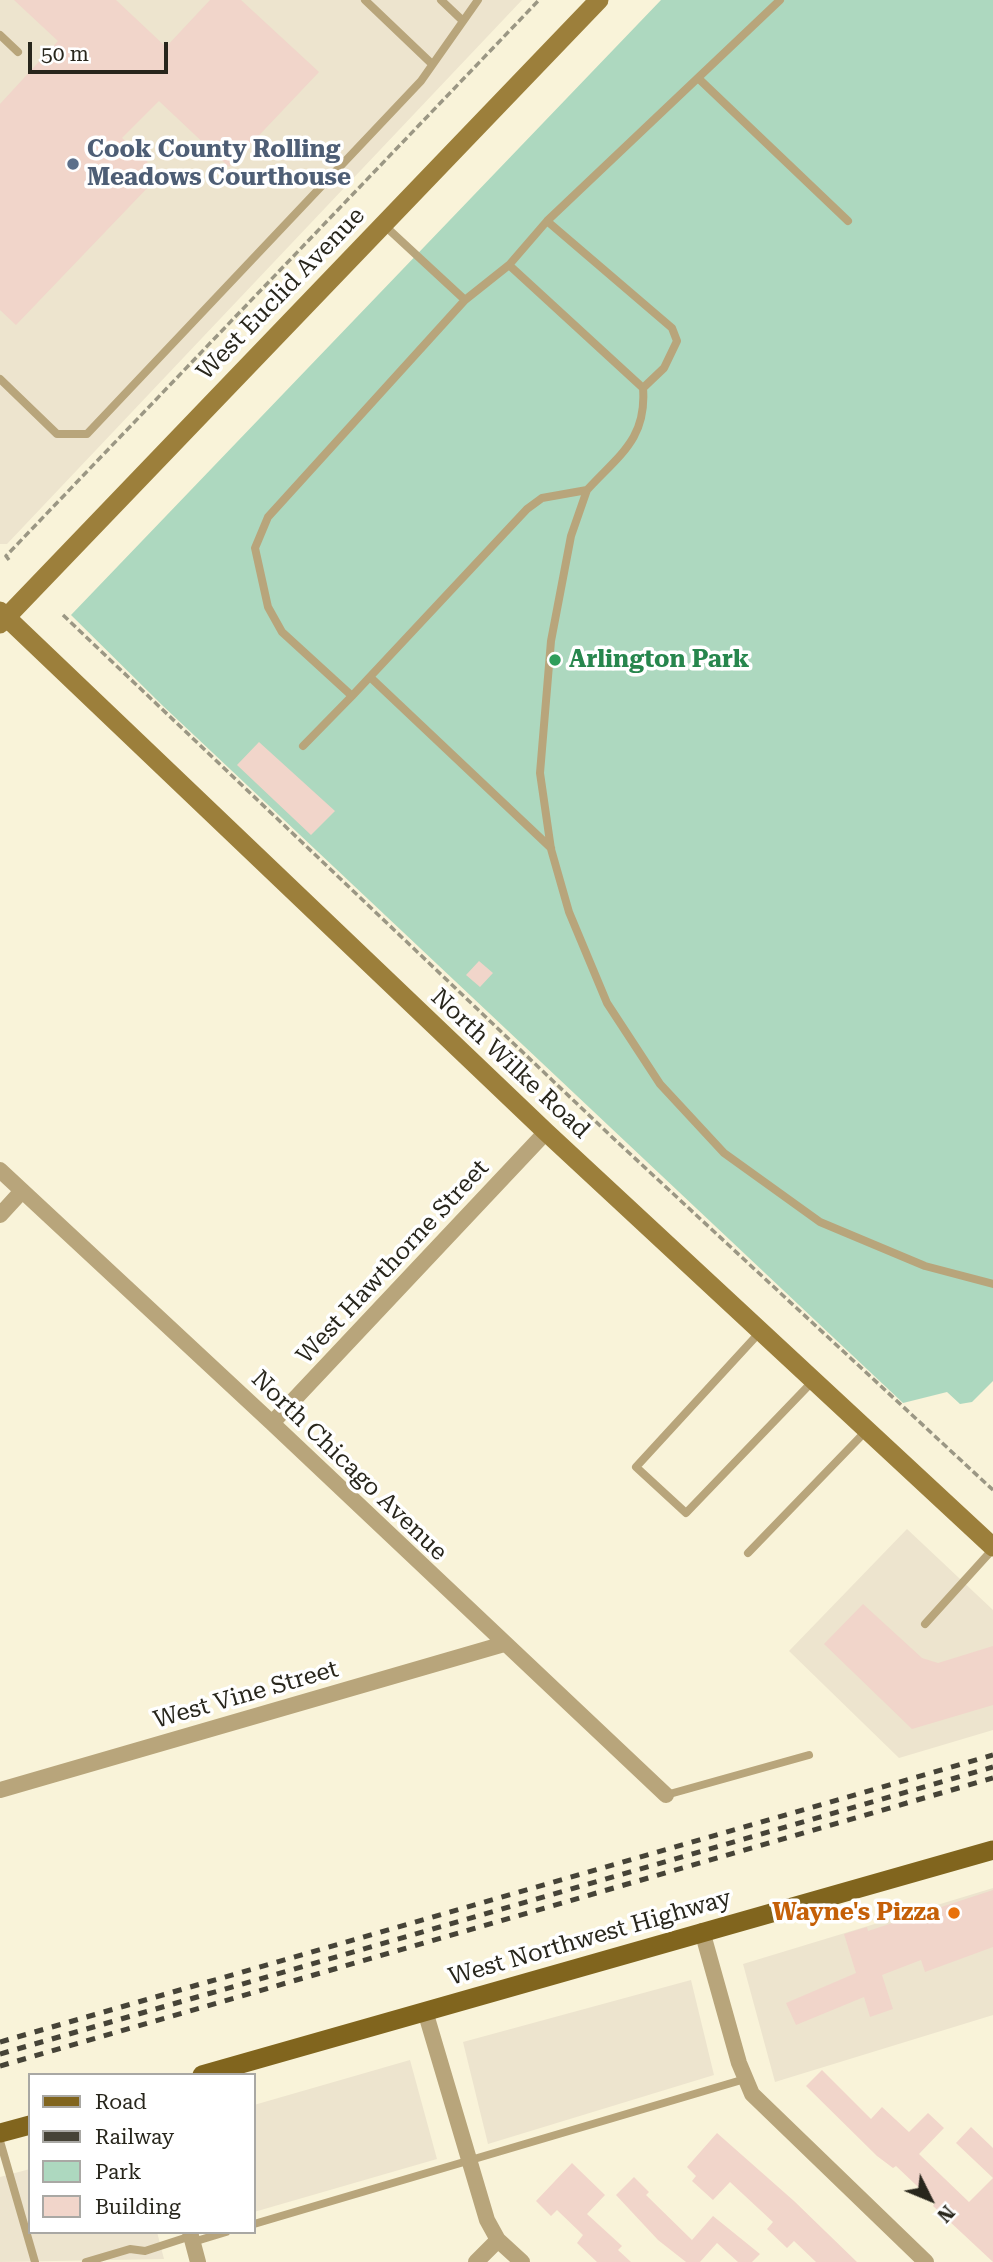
<!DOCTYPE html>
<style>
body{margin:0}
#map{position:relative;width:993px;height:2262px;overflow:hidden;background:#f9f3d9;font-family:"Roboto Serif",serif}
canvas{display:block}
.legend{position:absolute;left:28px;top:2073px;width:228px;height:161px;box-sizing:border-box;background:#fff;border:2px solid #a9a8a4;margin:0;padding:9px 12px;list-style:none;font-size:21px;color:#28261c}
.legend li{display:flex;align-items:center;gap:14px;height:35px}
.legend b{width:35px;border:2px solid #a9a8a4}
.north{position:absolute;left:895px;top:2164px;width:70px;height:70px;-webkit-text-stroke:5px #fff;paint-order:stroke;rotate:133deg;font-size:19px;font-weight:700;line-height:28px;text-align:center;color:#28261c}
.north::after{content:'';display:block;margin:auto;width:24px;height:32px;background:#28261c;clip-path:polygon(50% 0,100% 100%,50% 72%,0 100%)}
.scale{position:absolute;left:28px;top:42px;width:140px;height:32px;box-sizing:border-box;border:4px solid #28261c;border-top:0;padding-left:9px;font-size:21px;line-height:24px;white-space:nowrap;color:#28261c;-webkit-text-stroke:5px #fff;paint-order:stroke}
</style>
<div id="map">
<canvas width="993" height="2262"></canvas>
<ul class="legend">
<li><b style="height:9px;background:#81651e"></b>Road</li>
<li><b style="height:9px;background:#464337"></b>Railway</li>
<li><b style="height:19px;background:#add8bf"></b>Park</li>
<li><b style="height:19px;background:#f1d5ca"></b>Building</li>
</ul>
<div class="north">N</div>
<div class="scale">50 m</div>
</div>
<script>
const g = document.querySelector('canvas').getContext('2d');
g.lineJoin = 'round';
function paint(path, color) { g.fillStyle = color; g.fill(path, 'evenodd'); }
function stroke(path, color, width, dash) { g.strokeStyle = color; g.lineWidth = width; g.lineCap = dash ? 'butt' : 'round'; g.setLineDash(dash || []); g.stroke(path); }
function label(font, color, halo, rows, align = 'center') {
  g.font = font + ' "Roboto Serif",serif'; g.lineWidth = 7; g.setLineDash([]); g.textBaseline = 'middle'; g.strokeStyle = halo; g.fillStyle = color; for (const [text, x, y, turn = 0] of rows) {
    g.save(); g.translate(x, y); g.rotate((+turn || 0) * Math.PI / 180); g.textAlign = isNaN(turn) ? turn : align; if (halo) g.strokeText(text, 0, 0); g.fillText(text, 0, 0); g.restore();
  }
}
paint(new Path2D(`
 M0,0H522L7,544H0Z
 M907,1529L993,1610V1730L899,1758L789,1651Z
 M993,1888V2015L775,2082L743,1964Z
 M691,1980L714,2075L488,2144L463,2042Z
 M410,2060L437,2159L254,2212V2105Z
 M30,2169V2232H157L164,2259L0,2262V2177Z`), '#ede4ce');
paint(new Path2D(`
 M661,0H993V1381L972,1402L960,1404L947,1392L903,1403L162,705L71,615Z`), '#add8bf');
paint(new Path2D(`
 M14,0H116L166,47L210,0H241L319,72L229,167L159,101L122,138L148,162L139,171L152,183L16,325L0,310V104L58,41Z
 M259,742L335,811L311,835L237,765Z
 M479,961L493,973L480,987L466,975Z
 M863,1604L922,1658L938,1663L993,1646V1705L912,1729L824,1644Z
 M993,1890V1947L925,1972L921,1960L882,1975L893,2009L870,2017L864,1997L796,2025L786,2003L856,1973L844,1934L867,1927L868,1931Z
 M822,2070L871,2119L882,2107L909,2132L928,2113L944,2128L919,2154L969,2202L993,2178L956,2143L971,2127L993,2148V2262L933,2206L935,2203L896,2166L893,2168L877,2156L806,2086Z
 M717,2133L794,2201L857,2262H816L794,2241L787,2248L767,2229L773,2222L730,2182L713,2200L692,2181L696,2176L687,2167Z
 M572,2163L605,2195L587,2214L622,2246L618,2250L631,2262H597L577,2243L583,2235L557,2210L551,2216L536,2201Z
 M634,2177L649,2192L646,2195L692,2240L713,2216L760,2254L752,2262H738L717,2243L700,2262H686L658,2240L616,2195Z`), '#f1d5ca');
stroke(new Path2D(`
 M9,560L6,556L539,0
 M63,615L613,1138L993,1490`), '#9b9784', 3.5, [7, 3.5]);
stroke(new Path2D(`
 M365,0L432,64
 M441,0L463,21
 M0,35L18,52
 M698,78L848,221
 M547,221L672,328L677,341L664,368L643,388
 M385,226L465,300L509,265L643,388C647,439 619,455 587,490
 M509,265L547,221L780,0
 M0,379L57,434H87L421,81L478,0
 M370,677L551,848
 M352,696L527,509L542,498L587,490L571,536L551,641L540,773L551,849L569,912L607,1003L660,1084L724,1153L820,1222L925,1266L993,1284
 M303,746L352,696L282,632L268,607L255,548L268,517L465,300
 M760,1332L636,1467L686,1513L813,1381
 M748,1553L866,1431
 M925,1624L993,1549
 M666,1795L809,1755
 M0,2141L35,2262
 M254,2224L745,2079
 M193,2242L226,2232
 M86,2262L130,2249L145,2251L191,2236`), '#b8a57b', 8);
stroke(new Path2D(`
 M0,1170L272,1423L666,1795
 M0,1215L22,1191
 M272,1423L546,1132
 M0,1790L504,1644
 M702,1931L739,2063L752,2094L926,2262
 M425,2011L487,2220L498,2240L522,2262
 M190,2232L198,2262
 M476,2262L498,2240`), '#b8a57b', 16);
stroke(new Path2D(`
 M0,611L546,1132L993,1547
 M0,624L599,0`), '#9c7f3b', 19);
stroke(new Path2D(`
 M202,2075L993,1850
 M0,2133L30,2125`), '#81651e', 19);
stroke(new Path2D(`
 M0,2042L993,1755
 M0,2054L993,1767
 M0,2066L993,1778`), '#464337', 5, [9, 9]);
for (const [x, y, r, color] of [
 [73,164,7,"#5c6f8a"],
 [555,660,7,"#2e9e5b"],
 [954,1913,7,"#e8710a"]
]) { const dot = new Path2D(); dot.arc(x, y, r, 0, 2 * Math.PI); g.fillStyle = color; g.fill(dot); stroke(dot, '#fff', 2.5); }
label('bold 24px', '#4e5e75', '#fff', [
 ["Cook County Rolling",87,150],
 ["Meadows Courthouse",87,178]
], 'left');
label('24px', '#28261c', '#fff', [
 ["West Euclid Avenue",281,294,-46],
 ["North Wilke Road",510,1064,43],
 ["West Hawthorne Street",393,1262,-47],
 ["North Chicago Avenue",349,1466,44],
 ["West Vine Street",246,1695,-16],
 ["West Northwest Highway",590,1938,-16]
]);
label('bold 24px', '#27864d', '#fff', [
 ["Arlington Park",569,660]
], 'left');
label('bold 24px', '#c56008', '#fff', [
 ["Wayne's Pizza",940,1913]
], 'right');
</script>
